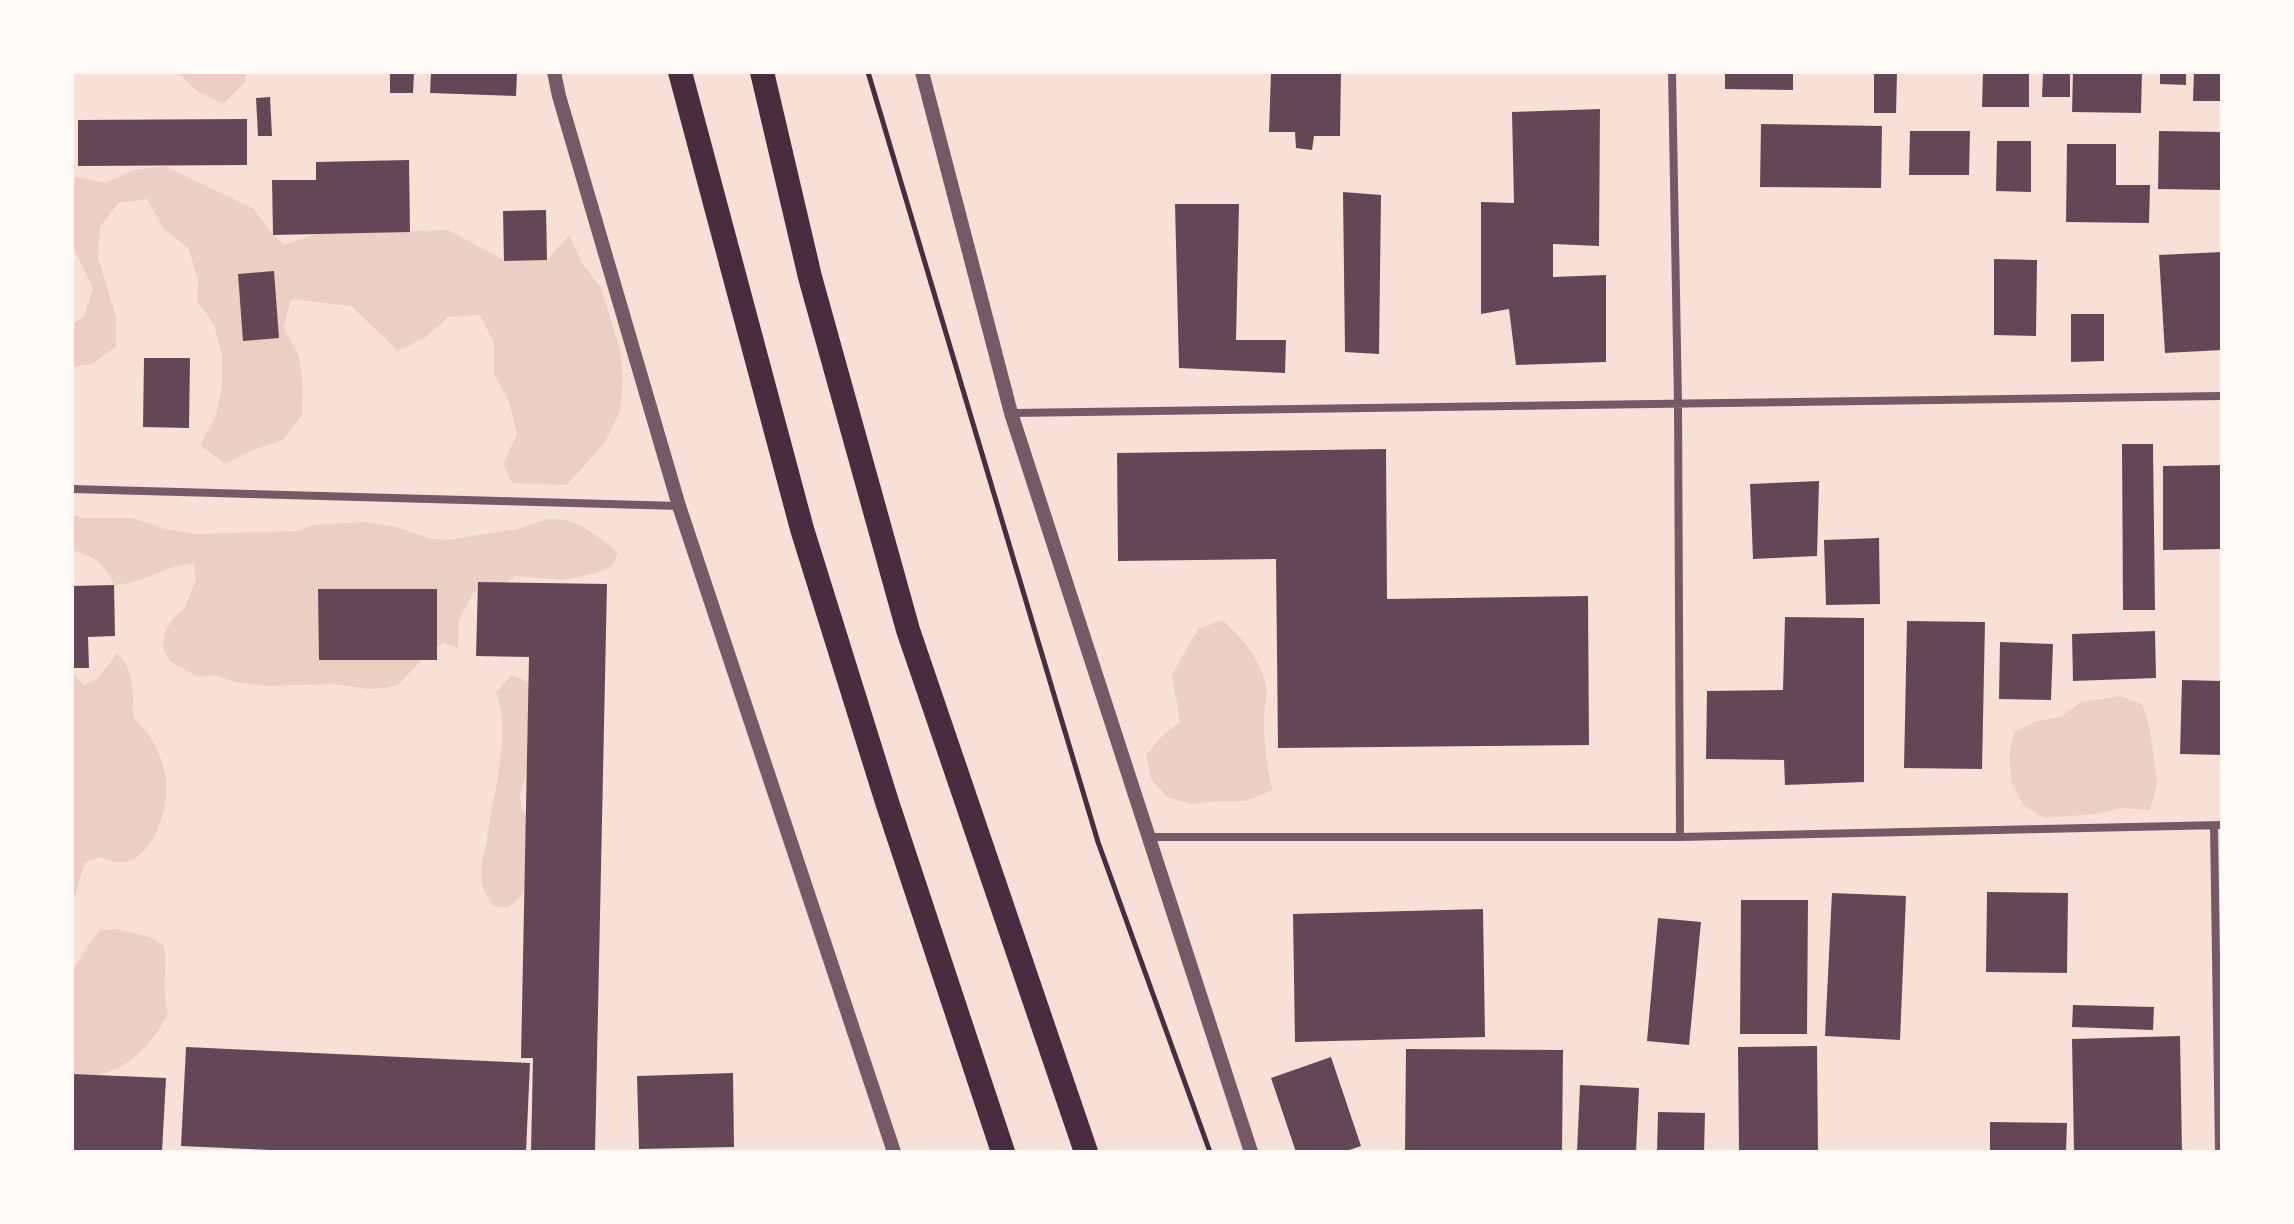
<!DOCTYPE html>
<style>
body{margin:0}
#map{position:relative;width:2294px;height:1224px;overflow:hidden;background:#f7e1d7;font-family:Manrope,sans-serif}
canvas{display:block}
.frame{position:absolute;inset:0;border:74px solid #fffaf5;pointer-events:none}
</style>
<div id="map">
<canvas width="2294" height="1224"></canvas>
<div class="frame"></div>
</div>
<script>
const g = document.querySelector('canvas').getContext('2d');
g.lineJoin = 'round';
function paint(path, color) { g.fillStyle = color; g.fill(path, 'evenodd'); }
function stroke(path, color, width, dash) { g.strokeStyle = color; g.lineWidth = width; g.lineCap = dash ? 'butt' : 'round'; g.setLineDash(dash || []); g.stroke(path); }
paint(new Path2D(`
 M177,72H246L245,82L223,104L197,91Z
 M165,166L254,209L273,235L285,245L316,234L448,230L504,260H547L569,235L582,263L601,288L620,349L623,380L620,411L606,441L567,485L512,483L503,464L517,434L509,402L494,374V343L480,315L448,317L426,337L398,351L351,306L291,299L284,328L299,356L303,386L302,415L283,440L253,450L225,464L200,445L216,416L222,386V355L214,325L197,301L198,279L188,248L163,228L147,199L118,203L100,227L98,257L116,317V347L92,364L72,367V324L84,317L93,288L72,245V181L76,177L106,183L133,170Z
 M72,515L84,518H132L162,528L196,534L297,531L312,525L364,522L396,527L428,538L447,540L517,529L548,519L565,520L580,525L607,543L618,553L612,566L597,573L563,580L515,576L503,586L474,592L459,619L458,648L444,643L430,651L398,685L384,688L368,689L334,684L265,686L235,682L214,675L199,677L170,662L163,648L165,632L173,618L185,608L196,579L194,564C166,564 143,584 114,585C104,562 95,557 72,550Z
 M1222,620C1242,637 1260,658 1266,686C1268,695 1264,707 1264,717C1264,742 1266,766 1273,790L1246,801H1218L1192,804L1167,797L1151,779L1146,755L1161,737L1180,722L1172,674L1198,629Z
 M117,653C130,667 132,679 133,697C133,703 132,710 134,716C137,723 144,729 149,735C156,745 161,758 164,769C172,796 159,850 129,861C118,865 110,861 100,857L85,862L72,906V672L84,685L97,679Z
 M512,675L526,681L537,691L528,765L520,796L523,811L532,824L533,869L520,897L508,908L493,906C487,896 482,888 481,877C480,864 485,852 487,840C492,796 513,733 496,692Z
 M2121,696L2143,705L2150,730L2157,785L2150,810L2123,808L2097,814L2045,818L2023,805L2012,783L2009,758L2014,732L2037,721L2060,717L2081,702Z
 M116,929L150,937L164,946C168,969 161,991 168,1014C143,1058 122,1073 72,1081V972L90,942L101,930Z`), '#ebcfc5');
paint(new Path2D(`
 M431,72L517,73L516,96L430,93Z
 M1271,72H1341L1340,136H1314L1312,150L1296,148L1295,132H1269Z
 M1725,72H1793V90L1725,89Z
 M1874,72H1897L1896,113H1874Z
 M1983,72H2029V107H1982Z
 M2043,72H2070V97H2042Z
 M2073,72H2142L2141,113L2072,112Z
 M2160,72H2186V85L2160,84Z
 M2194,72H2222V101H2193Z
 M390,73H414L413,93H390Z
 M270,97L272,136H258L256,98Z
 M1600,109L1599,246L1553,244V277L1606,275V362L1516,365L1509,309L1481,314V202L1514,203L1512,112Z
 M247,119V165L78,166V120Z
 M1761,124L1882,126L1881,188L1760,187Z
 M1910,131H1970L1969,175H1909Z
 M2159,131L2222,132V190L2158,189Z
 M1997,141H2031V192L1996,191Z
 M2067,144H2116V185H2150L2149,223L2066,222Z
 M409,160L410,232L273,235L272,180H316V162Z
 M1343,192L1381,195L1379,354L1345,352Z
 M1175,204H1239L1236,340H1286L1285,373L1179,368Z
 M546,210L547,260L504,261L503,211Z
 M2222,252V350L2165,353L2159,255Z
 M1994,259L2037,260L2036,336L1994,335Z
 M274,271L279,338L243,341L238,274Z
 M2071,314H2104V361L2071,362Z
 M144,358H190L189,428L143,427Z
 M2122,444H2153L2155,610H2123Z
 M1386,449L1387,599L1588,596L1589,745L1278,748L1276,559L1118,561L1117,453Z
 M2222,465V549L2163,550V466Z
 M1819,481L1817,556L1753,559L1750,484Z
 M1879,538L1880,604L1826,605L1824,540Z
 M478,582L607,584L595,1152H531L533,1058H521L529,657L476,656Z
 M114,585L115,636L88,637L89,668H72V586Z
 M318,589H437V660H319Z
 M1785,617L1864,618V782L1785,785L1784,760L1706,759L1707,691L1783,690Z
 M1907,621L1985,622L1982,769L1904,768Z
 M2155,631L2156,678L2073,681L2072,634Z
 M2000,642L2053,644L2051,700L1999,699Z
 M2182,680L2222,681V755L2180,754Z
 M1987,892L2068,893L2067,973L1986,972Z
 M1832,893L1906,896L1900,1040L1825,1036Z
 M1741,900H1808L1807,1034H1740Z
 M1483,909L1485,1037L1295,1042L1293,914Z
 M1658,918L1701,922L1689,1045L1647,1041Z
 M2073,1005L2154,1007L2153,1030L2072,1027Z
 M2180,1036L2182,1152H2074L2072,1039Z
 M1817,1046L1818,1152H1739L1738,1047Z
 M186,1047L530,1063L526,1152H315L181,1146Z
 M1406,1049L1563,1050L1562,1152H1405Z
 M1331,1057L1361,1146L1343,1152H1296L1271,1078Z
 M733,1073L734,1147L639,1149L637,1076Z
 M72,1074L166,1078L162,1152H72Z
 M1580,1085L1639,1088L1636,1152H1577Z
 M1658,1112L1705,1113L1704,1152H1657Z
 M1990,1122L2067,1123L2066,1152H1990Z`), '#644757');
stroke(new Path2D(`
 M868,72L1098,842L1210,1152`), '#4a2c40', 5);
stroke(new Path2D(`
 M1672,72L1678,404L1680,837
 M1011,413L2222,396
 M72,489L679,506
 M2214,826L2219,1152
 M1149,837H1680L2222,825`), '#755966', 8);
stroke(new Path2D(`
 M554,72L559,96L679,506L894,1152
 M922,72L1011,413L1251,1152`), '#755966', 14);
stroke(new Path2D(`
 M680,72L802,529L887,802L1003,1152
 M762,72L810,277L908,630L1086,1152`), '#4a2c40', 24);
</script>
